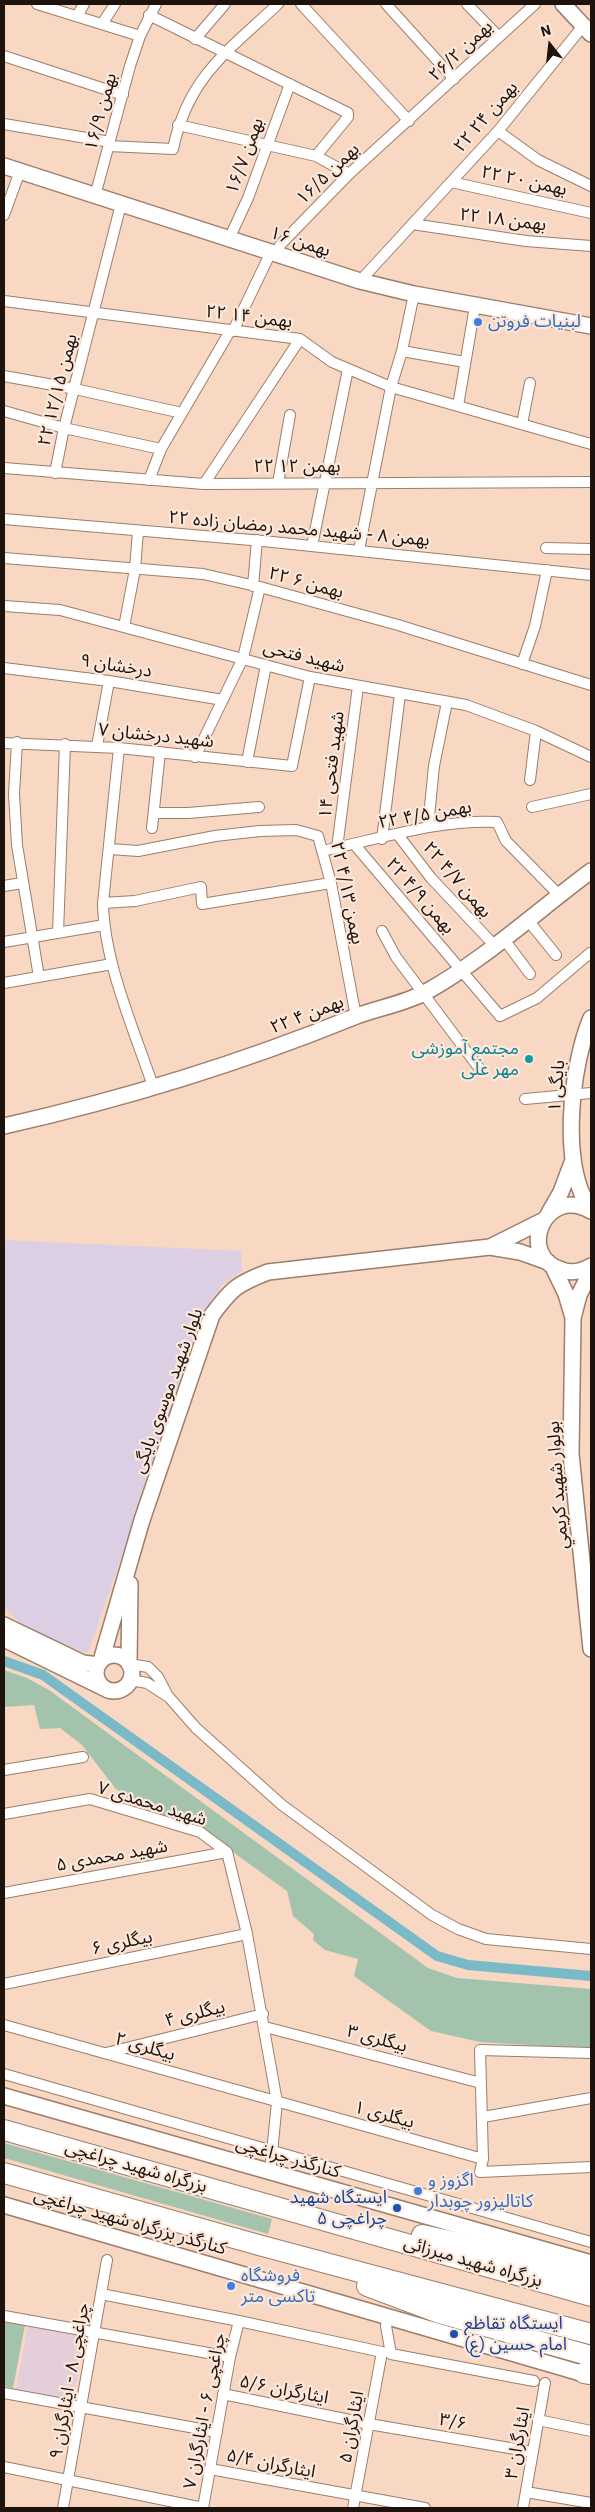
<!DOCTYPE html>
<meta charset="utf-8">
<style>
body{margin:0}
#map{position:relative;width:595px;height:2512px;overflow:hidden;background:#f8d7c3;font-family:"IBM Plex Sans",sans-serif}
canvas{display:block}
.frame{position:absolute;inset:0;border:5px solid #1e130c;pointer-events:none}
.north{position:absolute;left:525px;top:20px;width:50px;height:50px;-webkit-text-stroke:4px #fbe8db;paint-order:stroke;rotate:344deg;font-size:14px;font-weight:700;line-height:20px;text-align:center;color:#1e130c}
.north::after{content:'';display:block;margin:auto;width:18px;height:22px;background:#1e130c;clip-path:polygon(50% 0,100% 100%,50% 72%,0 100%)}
</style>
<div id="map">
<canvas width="595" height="2512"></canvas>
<div class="frame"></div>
<div class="north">N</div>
</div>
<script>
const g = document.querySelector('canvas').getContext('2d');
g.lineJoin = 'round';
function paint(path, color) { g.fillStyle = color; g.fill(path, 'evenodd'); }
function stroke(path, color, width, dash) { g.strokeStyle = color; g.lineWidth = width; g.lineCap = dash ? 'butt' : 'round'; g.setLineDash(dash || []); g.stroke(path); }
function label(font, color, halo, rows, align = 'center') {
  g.font = font + ' "IBM Plex Sans","Noto Sans Arabic",sans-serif'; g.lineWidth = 4.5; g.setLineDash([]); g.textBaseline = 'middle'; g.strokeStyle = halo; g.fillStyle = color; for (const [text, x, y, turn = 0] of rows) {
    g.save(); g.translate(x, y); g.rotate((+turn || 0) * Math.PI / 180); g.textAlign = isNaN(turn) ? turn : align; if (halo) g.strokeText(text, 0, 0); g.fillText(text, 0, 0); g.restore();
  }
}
paint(new Path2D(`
 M4,1240L241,1251L242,1271L222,1285L210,1302L89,1650L86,1653L25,1628L4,1607Z`), '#ddcfe3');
paint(new Path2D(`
 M28,2326L85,2337L73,2400L16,2389Z`), '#e4ceda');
paint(new Path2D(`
 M4,1670L27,1678L49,1690L428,1968L457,1978L591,1989V2049L480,2042L431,2031L354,1976L358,1959L325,1950L313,1940L314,1934L293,1916L287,1891L198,1827L138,1806L115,1788L82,1745L60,1728L40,1729L34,1705L4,1707Z
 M4,2143L272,2219L268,2234L4,2158Z
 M4,2322L25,2325L13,2388L4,2386Z`), '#a4c3ac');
stroke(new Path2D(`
 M4,1661L43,1675L437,1956L468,1965L591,1976`), '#7abac8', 10);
const street = new Path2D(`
 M37,4L140,36
 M301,4L409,121
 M386,4L454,79
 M467,4L499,37
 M149,15L348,113V117L316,156
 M77,16L84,4
 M102,24L115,4
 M195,39L225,4
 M4,56L123,95
 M4,124L110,142
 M178,125L316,156L349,174
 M498,131L538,160L591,186
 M109,146L173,149C188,77 227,52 278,4
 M451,182L591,213
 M95,196L130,66L140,36L156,4
 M4,215L20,171
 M412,224L526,241L591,246
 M229,239L248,198L290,84
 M275,253L281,244L349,174L535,4
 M360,281L498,131L583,26
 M4,301L300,339L332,362L391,387L591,444
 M233,331L271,252
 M402,351L465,362
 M4,376L75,389L182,413
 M458,406L475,306
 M4,411L64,428L161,449
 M522,424L530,383
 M4,468L204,484L591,482
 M55,473L64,428L121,204
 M149,480L161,449L230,331
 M278,483L290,415
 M204,484L300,339
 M4,519L263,541L591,575
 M312,546L348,369
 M546,548L591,549
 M359,550L391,387L402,351L414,294
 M4,558L203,574L260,587L398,625L591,685
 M253,586L257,540
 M4,606L60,610L310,677L466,705L536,731L591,757
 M124,627L135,569L138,531
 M522,664L535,626L547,570
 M4,668L109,681L223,700
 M17,742L14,794L17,845L39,977
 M4,743L119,748L292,766L310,677
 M97,746L109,681
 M119,748L103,903C104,963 135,1032 154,1089
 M195,757L243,658L260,587
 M247,762L266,665
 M530,780L536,731
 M532,807L591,794
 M154,813H188L259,807
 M428,827L434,766L447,702
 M152,828L160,752
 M398,835L431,878L494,945
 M382,839L400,694
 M354,844L500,1016L537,998L590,953
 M337,848L358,686
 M110,849L138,851L215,836L260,831L296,830L318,836L331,883L356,1017
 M322,851C380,839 438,819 497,822L506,841L559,895
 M4,886L22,883
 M103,903L135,901L201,887L202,904L331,883
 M527,919L556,955
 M382,931L396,957L479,1068
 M58,933L65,744
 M503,938L530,974
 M4,942L104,925
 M4,983L112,964
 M525,1099L591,1093
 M129,1664L148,1667L158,1677L168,1696L196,1728L282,1805L432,1915L458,1929L486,1939L591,1949
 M130,1680L147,1683L167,1696
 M4,1770L83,1757
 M4,1814L90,1799L200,1832L227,1852
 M227,1852L247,1934L277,2102L270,2173
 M4,1893L227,1852
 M4,1984L247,1934
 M4,2025L483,2159
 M265,2027L481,2083
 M106,2053L263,2014
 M591,2053L480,2050L483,2159L480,2172L591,2167
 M4,2074L591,2242
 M483,2117L591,2098
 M101,2294L239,2321L382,2352L353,2508
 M388,2315L386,2326L391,2354L534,2381
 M4,2316L230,2357
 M4,2393L217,2432
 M223,2394L369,2424L533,2452
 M538,2420L591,2431
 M4,2467L203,2508
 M210,2469L425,2508
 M526,2492L591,2503
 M63,2508L107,2260
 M203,2508L230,2357L239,2321
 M523,2508L545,2383`);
const secondary = new Path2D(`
 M563,4L591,34
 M4,166L360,281L414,294L591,326
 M591,1018C571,1066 559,1166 591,1210
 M4,1126C124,1099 241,1063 354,1017C377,1008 404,1004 426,992C485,959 537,911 591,871
 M591,1211C545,1184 515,1256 562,1270C572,1274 582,1271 591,1266
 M549,1213L561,1192L573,1160
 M490,1247L544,1220
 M553,1267L566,1294L573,1318
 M591,1271L579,1295L573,1318L571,1454L591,1649
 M4,1625L83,1663L98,1665
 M4,1639L106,1689
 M96 1673a18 18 0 1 1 36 0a18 18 0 1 1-36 0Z
 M101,1661L142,1520L212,1315C232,1288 237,1284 268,1272L490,1247L520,1252L548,1262
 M129,1664L130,1584
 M4,2096L591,2263
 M4,2205L591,2376`);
const highway = new Path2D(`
 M4,2130L591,2296
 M4,2173L255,2244L591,2334
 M422,2235L459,2243L591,2279
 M367,2286L439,2313L591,2356
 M584,2373L591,2374`);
stroke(street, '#9c7e6b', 12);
stroke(secondary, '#9c7e6b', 18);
stroke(highway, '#9c7e6b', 22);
stroke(street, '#fff', 10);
stroke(secondary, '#fff', 15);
stroke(highway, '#fff', 20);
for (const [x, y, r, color] of [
 [478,322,5,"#3f7fe0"],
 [529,1059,5,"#0f9aa8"],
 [418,2191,5,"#3f7fe0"],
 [397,2208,5,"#1a4fb4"],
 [231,2286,5,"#3f7fe0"],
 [454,2334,5,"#1a4fb4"]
]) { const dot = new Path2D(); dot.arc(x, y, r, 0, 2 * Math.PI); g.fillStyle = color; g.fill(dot); stroke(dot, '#fbe8db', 2); }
label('18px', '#1e130c', '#fbe8db', [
 ["بهمن ۲۶/۲",461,51,-43],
 ["بهمن ۱۶/۹",101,112,-75],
 ["۲۲ بهمن ۲۴",486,117,-49],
 ["بهمن ۱۶/۷",245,156,-70],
 ["بهمن ۱۶/۵",328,174,-44],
 ["۲۲ بهمن ۲۰",524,181,12],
 ["۲۲ بهمن ۱۸",503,220,7],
 ["بهمن ۱۶",300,242,18],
 ["۲۲ بهمن ۱۴",249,317,7],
 ["۲۲ بهمن ۱۲/۱۵",58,390,-76],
 ["۲۲ بهمن ۱۲",297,467],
 ["۲۲ بهمن ۸ - شهید محمد رمضان زاده",299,529,5],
 ["۲۲ بهمن ۶",306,583,15],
 ["شهید فتحی",304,657,14],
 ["درخشان ۹",116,666,9],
 ["شهید درخشان ۷",156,736,6],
 ["شهید فتحی ۱۴",332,765,-83],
 ["۲۲ بهمن ۴/۵",425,815,-10],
 ["۲۲ بهمن ۴/۷",457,880,49],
 ["۲۲ بهمن ۴/۱۳",347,893,78],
 ["۲۲ بهمن ۴/۹",420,896,49],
 ["۲۲ بهمن ۴",307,1015,-21],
 ["بایگی ۱",557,1086,-85],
 ["بلوار شهید موسوی بایگی",168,1391,-70],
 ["بولوار شهيد كريمي",558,1485,-94],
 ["شهید محمدی ۷",152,1804,17],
 ["شهید محمدی ۵",112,1856,-10],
 ["بیگلری ۶",122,1943,-12],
 ["بیگلری ۴",195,2014,-14],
 ["بیگلری ۳",377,2039,15],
 ["بیگلری ۲",145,2047,16],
 ["بیگلری ۱",384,2115,15],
 ["کنارگذر چراغچی",288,2158,16],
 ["بزرگراه شهید چراغچی",136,2167,16],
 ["کنارگذر بزرگراه شهید چراغچی",130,2222,16],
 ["بزرگراه شهید میرزائی",473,2262,16],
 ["چراغچی ۸ - ایثارگران ۹",70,2381,-80],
 ["ایثارگران ۵/۶",284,2390,11],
 ["چراغچی ۶ - ایثارگران ۷",205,2411,-79],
 ["۳/۶",453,2422,10],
 ["ایثارگران ۵",352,2427,-80],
 ["ایثارگران ۳",518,2443,-80],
 ["ایثارگران ۵/۴",271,2464,11]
]);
label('18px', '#366cbe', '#fbe8db', [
 ["لبنیات فروتن",488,322],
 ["اگزوز و",428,2181],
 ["کاتالیزور چوبدار",428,2202],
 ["فروشگاه",241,2276],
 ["تاکسی متر",241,2297]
], 'left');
label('18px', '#0d838f', '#fbe8db', [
 ["مجتمع آموزشی",519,1049],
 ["مهر علی",519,1070]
], 'right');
label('18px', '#164399', '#fbe8db', [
 ["ایستگاه شهید",387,2198],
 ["چراغچی ۵",387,2219],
 ["ایستگاه تقاظع",464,2324,"left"],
 ["امام حسین (ع)",464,2345,"left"]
], 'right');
</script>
